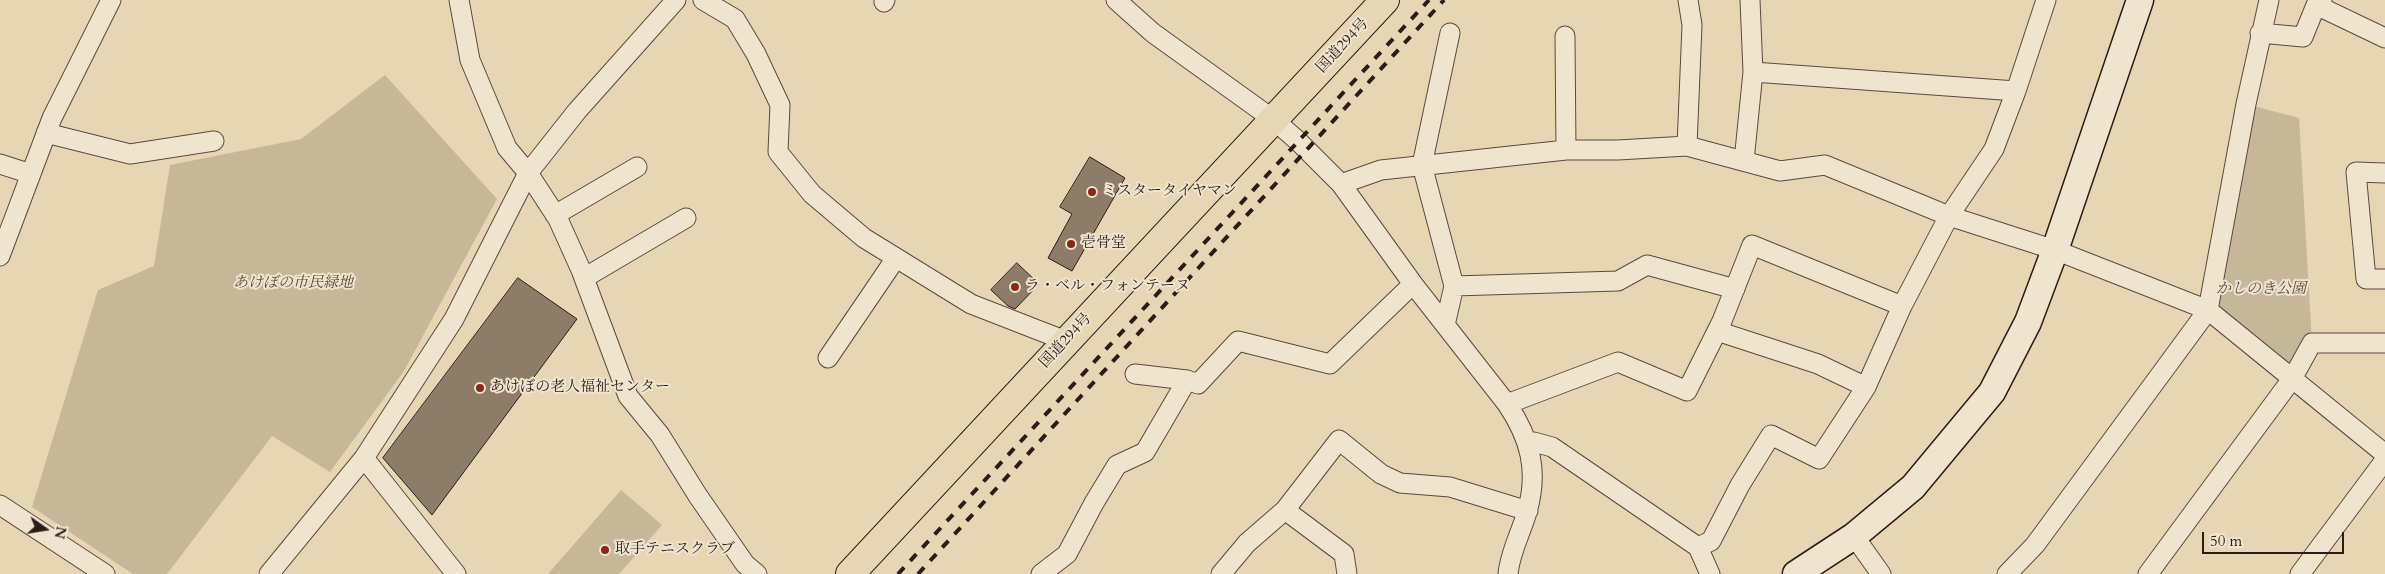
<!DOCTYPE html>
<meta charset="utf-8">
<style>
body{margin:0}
#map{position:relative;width:2385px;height:574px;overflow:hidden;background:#e7d6b4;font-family:Cardo,serif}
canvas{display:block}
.north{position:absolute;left:20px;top:504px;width:50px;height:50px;-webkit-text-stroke:4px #efe4ce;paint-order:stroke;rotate:103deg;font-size:14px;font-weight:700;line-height:20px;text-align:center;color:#2b1d16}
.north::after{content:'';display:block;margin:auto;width:18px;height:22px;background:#2b1d16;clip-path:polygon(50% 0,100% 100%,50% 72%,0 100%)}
.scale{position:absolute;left:2202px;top:532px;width:142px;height:22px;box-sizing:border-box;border:2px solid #2b1d16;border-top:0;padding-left:6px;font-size:15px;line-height:18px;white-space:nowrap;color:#2b1d16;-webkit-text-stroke:4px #efe4ce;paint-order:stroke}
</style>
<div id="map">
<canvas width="2385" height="574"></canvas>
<div class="north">N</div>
<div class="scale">50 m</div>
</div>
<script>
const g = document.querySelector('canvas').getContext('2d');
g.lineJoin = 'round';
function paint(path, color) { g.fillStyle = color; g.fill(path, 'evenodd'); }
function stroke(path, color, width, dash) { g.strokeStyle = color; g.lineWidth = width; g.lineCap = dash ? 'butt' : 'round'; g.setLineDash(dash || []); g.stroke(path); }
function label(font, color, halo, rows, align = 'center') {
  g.font = font + ' Cardo,"Noto Serif JP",serif'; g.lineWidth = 4; g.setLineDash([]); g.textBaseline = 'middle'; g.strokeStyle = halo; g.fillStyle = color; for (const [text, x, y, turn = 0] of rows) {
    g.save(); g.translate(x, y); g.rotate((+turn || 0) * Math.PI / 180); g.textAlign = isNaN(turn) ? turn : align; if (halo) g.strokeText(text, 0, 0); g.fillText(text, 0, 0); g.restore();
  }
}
paint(new Path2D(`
 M385,75L497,199L404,371L330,472L272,436L167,574H133L32,507L98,290L154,266L170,165L301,139Z
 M2246,104L2299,118L2312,343L2292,379L2208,310Z
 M621,490L662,525L619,574H548Z`), '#c7b799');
const building = new Path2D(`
 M1090,157L1125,178L1072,271L1048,258L1072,214L1060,207Z
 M1017,263L1039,284L1015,309L1008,306L991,290Z
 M518,278L577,319L432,515L383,458Z`);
paint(building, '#8d7d68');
stroke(building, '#2b1d16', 1);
const street = new Path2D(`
 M676,0L577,111L528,173L558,219L581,270L628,396L660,435L698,496L745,564L757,574
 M703,0L735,19L756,54L780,105L778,152L812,194L864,238L971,304L1066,341
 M1116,0L1153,33L1274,120L1298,141L1341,184L1413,284L1507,404C1530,438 1539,471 1527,512C1521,533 1510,552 1508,574
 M884,2L885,0
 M2316,5L2385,38
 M1450,33L1422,165L1454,286
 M2260,33L2303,37L2316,5L2322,0
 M1565,36L1566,150
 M1753,72L2016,91
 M46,133L130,154L214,141
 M1687,146L1692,25L1688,0
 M1744,161L1753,72L1750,0
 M0,164L31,174
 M2385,173L2356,172L2366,279H2385
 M1341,184L1381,170L1566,150H1618L1687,146L1780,171L1825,165L1949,216L2055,250L2208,310L2385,454
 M555,215L637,167
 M0,256L52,118L111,0
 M584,278L686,218
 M1445,325L1454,286L1618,281L1647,265L1735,289
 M1717,331L1818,364L1866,387L1902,306
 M828,358L896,258
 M1135,374L1187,380L1198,384L1238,341L1330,364L1413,284
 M1507,404L1618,362L1687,391L1722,321L1752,245L1902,306L1949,216L1994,149L2016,91L2046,0
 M1527,443L1534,442L1552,447L1698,547L1710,574
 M364,458L454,319L528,173L507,148L470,60L459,0
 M0,505L105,574
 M1285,510L1344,554L1347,574
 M1854,536L1881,574
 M1698,547L1711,541L1740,485L1771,435L1819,459L1866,387
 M269,574L364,458L456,574
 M1041,574L1067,554L1094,503L1117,465L1145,452L1187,380
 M1221,574L1247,543L1285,510L1339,440L1381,474L1400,483L1450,487L1528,511
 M2007,574L2035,545L2208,310L2246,104L2269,0
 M2148,574L2292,379L2312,343H2385
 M2300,574L2385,460`);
const secondary = new Path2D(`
 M1796,574L1854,536L1913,487L1992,392L2028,322L2055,250L2140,0`);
const highway = new Path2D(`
 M850,574L1385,0`);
stroke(street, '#5a4b3e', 21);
stroke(secondary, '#2b1d16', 29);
stroke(highway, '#2b1d16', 30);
stroke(street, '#efe4ce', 19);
stroke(secondary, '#efe4ce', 26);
stroke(highway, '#e7d6b4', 28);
stroke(new Path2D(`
 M898,574L1429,0
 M918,574L1444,0`), '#2b1d16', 4, [9, 9]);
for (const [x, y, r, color] of [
 [1092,192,5,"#8f2418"],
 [1071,244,5,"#8f2418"],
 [1015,287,5,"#8f2418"],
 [480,388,5,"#8f2418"],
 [605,550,5,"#8f2418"]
]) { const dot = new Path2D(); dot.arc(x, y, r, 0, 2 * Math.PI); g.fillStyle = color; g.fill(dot); stroke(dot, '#efe4ce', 2); }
label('15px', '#2b1d16', '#efe4ce', [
 ["国道294号",1343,46,-47],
 ["国道294号",1066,341,-47]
]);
label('15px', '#2b1d16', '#efe4ce', [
 ["ミスタータイヤマン",1102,192],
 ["壱骨堂",1081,244],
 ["ラ・ベル・フォンテーヌ",1025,287],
 ["あけぼの老人福祉センター",490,388],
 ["取手テニスクラブ",615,550]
], 'left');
label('italic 15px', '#5a4b3d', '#efe4ce', [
 ["あけぼの市民緑地",293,284],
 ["かしのき公園",2261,290]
]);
</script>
